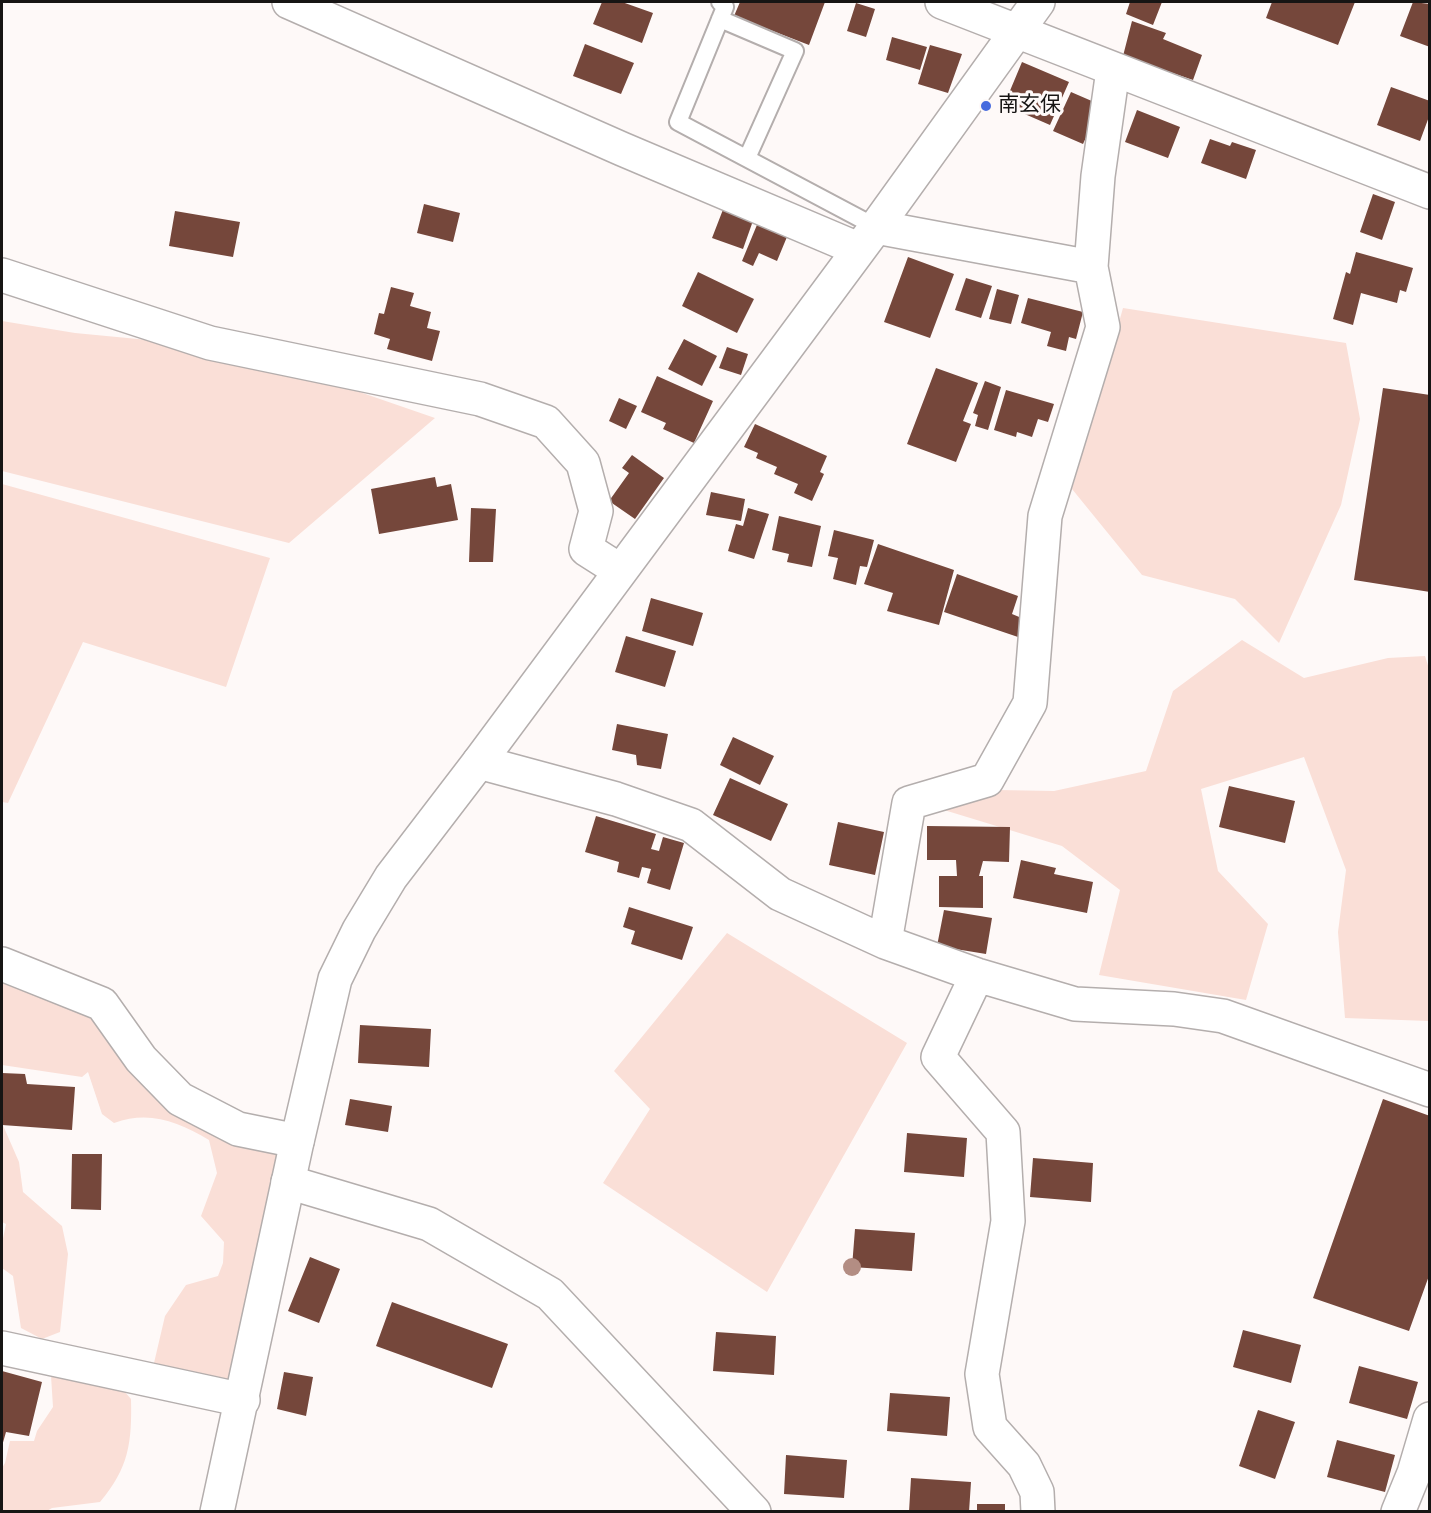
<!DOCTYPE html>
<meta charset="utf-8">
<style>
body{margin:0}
#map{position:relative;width:1431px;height:1513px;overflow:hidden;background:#fef9f8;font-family:"Titillium Web",sans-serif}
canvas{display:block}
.frame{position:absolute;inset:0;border:3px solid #171514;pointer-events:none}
</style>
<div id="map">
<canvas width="1431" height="1513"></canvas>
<div class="frame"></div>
</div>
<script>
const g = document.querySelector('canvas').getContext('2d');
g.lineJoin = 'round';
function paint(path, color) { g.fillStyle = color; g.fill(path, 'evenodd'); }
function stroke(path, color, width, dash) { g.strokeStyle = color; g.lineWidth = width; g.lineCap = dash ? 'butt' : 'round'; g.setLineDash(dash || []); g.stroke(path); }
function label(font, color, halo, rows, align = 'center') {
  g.font = font + ' "Titillium Web","Noto Sans JP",sans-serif'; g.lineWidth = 6; g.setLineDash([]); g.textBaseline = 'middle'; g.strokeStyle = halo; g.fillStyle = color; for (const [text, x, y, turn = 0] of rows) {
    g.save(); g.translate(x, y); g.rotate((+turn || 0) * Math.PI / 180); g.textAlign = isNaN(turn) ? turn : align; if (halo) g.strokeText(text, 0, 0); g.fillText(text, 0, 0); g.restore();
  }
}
paint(new Path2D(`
 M1123,308L1346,343L1360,419L1341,505L1279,643L1235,599L1142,575L1072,489Z
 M2,321L75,333L232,348L435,418L289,543L2,471Z
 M2,484L270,558L226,687L83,642L8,803L2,802Z
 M1242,640L1304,678L1388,658L1425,656L1430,672L1429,1021L1345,1018L1338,932L1346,870L1304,757L1201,789L1218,871L1268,924L1246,1000L1099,975L1120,890L1062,846L944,810L998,790L1054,791L1146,771L1173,691Z
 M727,933L907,1043L767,1292L603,1183L650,1109L614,1071Z
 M2,970L82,996L180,1099L296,1146L248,1396L181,1393L154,1363L165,1316L186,1285L218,1276L223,1263L224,1242L201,1216L217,1173L209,1140C178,1122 150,1110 114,1123L102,1114L88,1072L82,1077L2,1065Z
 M2,1123L19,1162L23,1192L62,1226L68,1254L60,1332L42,1339L21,1328L13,1276L2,1268V1243L6,1224L2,1222Z
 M70,1370L117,1383L131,1399C132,1442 129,1468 100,1502L52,1508L47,1511H2V1468L5,1463L10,1441H34L37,1431L53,1407L51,1376Z`), '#fadfd7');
paint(new Path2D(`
 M602,2H622L653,13L642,43L593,24Z
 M740,2H825L809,45L734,16Z
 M1130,2H1162L1153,25L1126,14Z
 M1272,2H1355L1338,45L1266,18Z
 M1413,2L1430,4V47L1400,36Z
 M856,3L875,9L866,37L847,31Z
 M1132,21L1166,33L1163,39L1202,55L1193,80L1123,56Z
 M892,37L927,47L920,70L886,60Z
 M585,44L634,63L621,94L573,76Z
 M930,45L962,54L948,93L918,84Z
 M1022,62L1069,82L1050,125L1004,105Z
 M1391,87L1430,101V114L1420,141L1377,125Z
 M1071,92L1101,105L1083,144L1053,131Z
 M1137,110L1180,127L1168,158L1125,142Z
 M1210,139L1230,146L1232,142L1256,150L1246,179L1201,163Z
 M1373,194L1395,202L1382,240L1360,232Z
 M424,204L460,213L453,242L417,233Z
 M724,207L754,218L743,249L712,238Z
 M175,211L240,222L233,257L169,246Z
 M759,220L789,232L777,261L759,253L753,266L742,261Z
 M1356,252L1413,268L1406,292L1400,290L1397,303L1361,293L1353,325L1333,319L1346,272L1350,274Z
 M908,257L954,274L930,338L884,322Z
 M698,272L754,299L737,333L682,306Z
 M966,278L992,286L981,318L955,310Z
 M391,287L414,293L410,306L431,312L427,328L440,331L432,361L387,349L390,339L374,334L379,313L384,314Z
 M997,289L1019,295L1011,324L989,319Z
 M1028,298L1083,312L1076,339L1069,337L1066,351L1047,346L1051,332L1021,323Z
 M684,339L717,356L702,386L668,369Z
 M727,347L748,354L741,375L719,368Z
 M936,368L978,383L963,421L971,424L956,462L907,444Z
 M657,376L713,401L694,443L663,429L666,423L641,412Z
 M985,381L1001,387L988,430L975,426L978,415L973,413Z
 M1383,388L1430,395V592L1354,580Z
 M1006,390L1054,404L1048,422L1038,419L1032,437L1017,432L1016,437L994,430Z
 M619,398L637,406L626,429L609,421Z
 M755,424L827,456L820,472L824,474L812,501L794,493L798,484L774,474L777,467L756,458L758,453L744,447Z
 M632,455L664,478L635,519L609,501L629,473L622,468Z
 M435,477L437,487L451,484L458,520L379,534L371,489Z
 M711,492L745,499L741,521L706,515Z
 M471,508L496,509L493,562H469Z
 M748,508L769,514L754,559L728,551L736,524L743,526Z
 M779,516L821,526L812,567L787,562L789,554L772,550Z
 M834,530L874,540L867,567L860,566L856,585L833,579L838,558L828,556Z
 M878,544L954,570L939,625L887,611L893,593L864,584Z
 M957,574L1018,596L1012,614L1024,619L1018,637L944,612Z
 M651,598L703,613L693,646L642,631Z
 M626,636L676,651L665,687L615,672Z
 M617,724L668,734L661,769L637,765L636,755L612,750Z
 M733,737L774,756L760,785L720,765Z
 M730,778L788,804L771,841L713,815Z
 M1229,786L1295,801L1285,843L1219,827Z
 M596,816L656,834L651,849L659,851L663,837L684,843L670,890L647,883L651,869L642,867L639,878L617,872L619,862L585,852Z
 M838,822L884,832L875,875L829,865Z
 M927,826L1010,827L1009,862L983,861L979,876H983V908L939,907V876H957L956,860H927Z
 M1021,860L1056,868L1054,874L1093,882L1087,913L1013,898Z
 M629,907L693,927L682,960L631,944L635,931L623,927Z
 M944,910L992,918L986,954L937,946Z
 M360,1025L431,1029L429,1067L358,1063Z
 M2,1073L25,1074L27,1084L75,1087L72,1130L2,1125Z
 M350,1099L392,1106L388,1132L345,1125Z
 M1383,1099L1430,1116V1273L1409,1331L1313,1298Z
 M907,1133L967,1138L964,1177L904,1172Z
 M72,1154H102L101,1210L71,1209Z
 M1033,1158L1093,1163L1091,1202L1030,1197Z
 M855,1229L915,1233L912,1271L852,1267Z
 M310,1257L340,1269L319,1323L288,1311Z
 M392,1302L508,1344L492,1388L376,1346Z
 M1243,1330L1301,1345L1291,1383L1233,1367Z
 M716,1332L776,1336L774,1375L713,1371Z
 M1359,1366L1418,1382L1407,1419L1349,1403Z
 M2,1371L42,1382L29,1436L6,1432L2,1446Z
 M284,1372L313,1377L306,1416L277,1409Z
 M890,1393L950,1397L947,1436L887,1431Z
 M1258,1410L1295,1422L1275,1479L1239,1466Z
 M1337,1440L1395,1455L1385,1492L1327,1477Z
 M786,1455L847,1460L844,1498L784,1494Z
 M911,1478L971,1482L969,1512H909Z
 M977,1504H1005V1512H977Z`), '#75473b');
const service = new Path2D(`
 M720,2L725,7L678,122L876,227
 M720,19L795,51L747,158`);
const minor = new Path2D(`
 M289,2L622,149L858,249
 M876,227L1091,267
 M2,275L210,343L480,399L546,422L583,463L596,511L586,549L619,570
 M479,762L616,799L691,825L780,894L885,942L977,975L1075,1004L1174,1009L1223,1016L1430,1090
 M885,942L909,803L987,780L1030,703L1045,516L1103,327L1091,267L1098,176L1113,70
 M2,964L102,1004L141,1059L180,1099L238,1129L297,1141
 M977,975L938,1057L1003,1132L1008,1221L982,1374L990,1427L1024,1465L1037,1492L1038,1512
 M288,1182L429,1224L550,1294L754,1512
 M2,1348L243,1400
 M1398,1512L1414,1473L1430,1419`);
const tertiary = new Path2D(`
 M942,2L1430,192
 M217,1512L296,1146L335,979L359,930L391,877L479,762L876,227L1038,2`);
stroke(service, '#b4aead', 20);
stroke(minor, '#b4aead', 36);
stroke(tertiary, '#b4aead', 36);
stroke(service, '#fff', 16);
stroke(minor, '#fff', 33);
stroke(tertiary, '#fff', 33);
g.fillStyle = '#b38d83';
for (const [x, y] of [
 [852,1267]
]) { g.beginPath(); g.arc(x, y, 9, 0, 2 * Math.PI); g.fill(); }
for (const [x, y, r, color] of [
 [986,106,6,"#476bde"]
]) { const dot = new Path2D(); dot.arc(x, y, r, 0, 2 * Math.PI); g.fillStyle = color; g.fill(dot); stroke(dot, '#fef9f8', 2); }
label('21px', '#171514', '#fef9f8', [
 ["南玄保",998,106]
], 'left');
</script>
